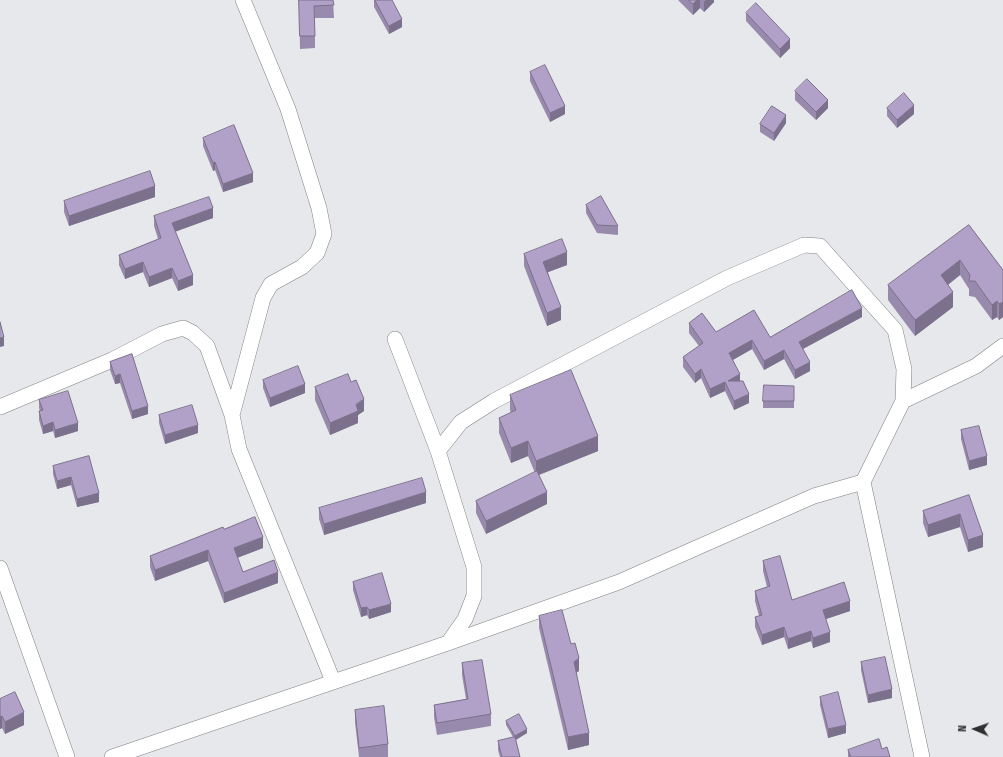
<!DOCTYPE html>
<style>
body{margin:0}
#map{position:relative;width:1003px;height:757px;overflow:hidden;background:#e7e8eb;font-family:"Fira Sans Condensed",sans-serif}
canvas{display:block}
.north{position:absolute;left:955px;top:709px;width:40px;height:40px;-webkit-text-stroke:3px #e7e8eb;paint-order:stroke;rotate:272deg;font-size:11px;font-weight:700;line-height:16px;text-align:center;color:#2f2f30}
.north::after{content:'';display:block;margin:auto;width:14px;height:18px;background:#2f2f30;clip-path:polygon(50% 0,100% 100%,50% 72%,0 100%)}
</style>
<div id="map">
<canvas width="1003" height="757"></canvas>
<div class="north">N</div>
</div>
<script>
const g = document.querySelector('canvas').getContext('2d');
g.lineJoin = 'round';
function stroke(path, color, width, dash) { g.strokeStyle = color; g.lineWidth = width; g.lineCap = dash ? 'butt' : 'round'; g.setLineDash(dash || []); g.stroke(path); }
function paint(path, color) { g.fillStyle = color; g.fill(path, 'evenodd'); }
const minor = new Path2D(`
 M395,339L438,451L474,567V596L465,619L448,643
 M0,407L112,360L162,334L183,328L193,333L207,346L232,415L239,449L333,681
 M232,415L263,298L271,284L302,267L317,253L324,234L319,208L288,109L243,0
 M438,451L461,422L494,401L727,278L804,245L820,246L895,330L904,369L903,401
 M863,482L922,757
 M0,568L67,757
 M112,757L448,643L619,582L814,496L863,482L903,401L976,366L1003,346`);
stroke(minor, '#808184', 16);
stroke(minor, '#fff', 15);
paint(new Path2D(`
 M299,0H333L334,18H315V48L300,49Z
 M374,0H392L402,27L389,34L374,7Z
 M678,0H714V2L704,12L700,8L693,15Z
 M746,13L790,48L780,58L746,21Z
 M530,72L565,114L550,122L530,81Z
 M795,91L828,108L816,120L795,100Z
 M887,108L914,114L897,128L887,116Z
 M786,123L774,141L760,132V124Z
 M203,138L253,182L223,192L215,170L213,171L203,146Z
 M155,197L69,226L64,212V201Z
 M586,205L618,226V235L597,233L586,213Z
 M154,216L213,218L175,231L193,285L178,291L172,278L149,287L143,272L125,279L119,265V255L158,239L154,226Z
 M969,225L1003,270V317L999,320L997,317L992,320L975,297L969,296V289L960,275L948,285L953,307L915,336L888,300V285Z
 M524,254L567,265L548,272L561,320L547,326L524,266Z
 M862,317L803,349L810,371L795,379L784,359L764,370L752,349L733,360L740,381L749,403L734,410L725,391L710,398L701,378L695,383L683,367V357L699,346L689,333V323L716,332L770,337Z
 M132,354L148,414L132,419L120,383L115,384L110,370V362Z
 M263,380L305,393L270,407L263,388Z
 M794,386V408H763V401Z
 M315,387L364,411L358,415V423L330,435L315,400Z
 M510,395L598,451L539,475L547,504L486,534L476,513V501L535,473L528,456L511,463L499,433V418L511,413L510,410Z
 M39,400L78,431L55,438L53,431L43,434L39,420V411H40L39,408Z
 M159,415L198,433L165,444L159,423Z
 M961,430L987,465L969,470L961,439Z
 M89,456L99,502L77,507L71,485L57,489L53,474V466Z
 M969,495L983,547L968,552L960,527L928,537L923,523V511Z
 M426,503L324,535L319,519V508Z
 M224,529L263,548L237,558L243,572L278,583L224,603L208,561L155,581L150,567V556Z
 M763,561L792,600L850,611L826,619L830,642L813,648L811,641L788,649L784,637L762,645L755,627V617L759,616L755,601V591L767,587L763,571Z
 M353,582L391,612L369,619L367,615L361,617L353,590Z
 M539,616L571,644L579,671L576,673L589,745L568,750L539,628Z
 M861,662L892,698L868,703L861,670Z
 M462,663L491,714V726L437,735L434,717V705L466,699L462,675Z
 M820,697L846,733L828,738L820,705Z
 M0,699L24,725L5,734L2,728L0,729Z
 M355,710L388,744V757H359L355,722Z
 M506,721L527,733L516,740L520,757H500L498,750V741L513,737L506,725Z
 M882,749L890,757H848V750Z`), '#988aac');
paint(new Path2D(`
 M697,0H700V8L693,15V4Z
 M706,0H714V2L704,12V2Z
 M402,19V27L389,34V26Z
 M790,39V48L780,58V49Z
 M828,100V108L816,120V112Z
 M914,105V114L897,128V120Z
 M565,106V114L550,122V113Z
 M786,115V123L774,141V133Z
 M215,162V170L213,171V163Z
 M253,173V182L223,192V184Z
 M155,186V197L69,226V216Z
 M213,208V218L172,233V223Z
 M567,252V265L543,274V262Z
 M960,260V275L941,290V275Z
 M143,262V272L125,279V269Z
 M172,268V278L149,287V277Z
 M193,275V285L178,291V281Z
 M953,292V307L915,336V320Z
 M997,301V317L992,320V305Z
 M1003,302V317L999,320V304Z
 M561,307V320L547,326V313Z
 M862,308V317L799,351V342Z
 M4,337V346L0,347V338Z
 M752,340V349L729,362V353Z
 M784,350V359L764,370V361Z
 M810,362V371L795,379V370Z
 M701,369V378L695,383V374Z
 M120,374V383L115,384V376Z
 M740,374V384L728,381Z
 M725,382V391L710,398V389Z
 M305,384V393L270,407V398Z
 M749,394V403L734,410V401Z
 M364,399V411L358,415V423L330,435V423Z
 M148,406V414L132,419V411Z
 M53,422V431L43,434V426Z
 M78,423V431L55,438V430Z
 M198,425V433L165,444V435Z
 M598,436V451L536,476V461Z
 M528,441V456L511,463V448Z
 M987,456V465L969,470V461Z
 M71,477V485L57,489V481Z
 M426,492V503L324,535V524Z
 M547,492V504L486,534V521Z
 M99,493V502L77,507V499Z
 M960,514V527L928,537V525Z
 M983,535V547L968,552V540Z
 M263,537V548L234,559V548Z
 M208,550V561L155,581V570Z
 M278,572V583L224,603V593Z
 M850,601V611L823,620V610Z
 M391,604V612L369,619V610Z
 M367,607V615L361,617V608Z
 M784,627V637L762,645V635Z
 M811,631V641L788,649V639Z
 M830,632V642L813,648V638Z
 M579,658V671L574,674V662Z
 M892,689V698L868,703V695Z
 M24,712V725L5,734V722Z
 M2,716V728L0,729V717Z
 M846,725V733L828,738V729Z
 M527,729V733L515,740V736Z
 M589,733V745L568,750V737Z`), '#7c718c');
const building = new Path2D(`
 M299,0H333L334,5L314,6L315,36H300Z
 M375,0H392L402,19L389,26Z
 M689,0H697L693,4Z
 M756,3L790,39L780,49L746,13Z
 M545,65L565,106L550,113L530,72Z
 M807,79L828,100L816,112L795,91Z
 M904,93L914,105L897,120L887,108Z
 M772,106L786,115L774,133L760,124Z
 M234,125L253,173L223,184L215,162L213,163L203,138Z
 M150,171L155,186L69,216L64,201Z
 M601,196L618,226L597,225L586,205Z
 M209,197L213,208L172,223L193,275L178,281L172,268L149,277L143,262L125,269L119,255L161,238L154,216Z
 M969,225L1003,270V302L999,304L997,301L992,305L975,281H969L970,275L960,260L941,275L953,292L915,320L888,285Z
 M562,239L567,252L543,262L561,307L547,313L524,254Z
 M852,290L862,308L799,342L810,362L795,370L784,350L764,361L752,340L729,353L740,374L728,381H743L749,394L734,401L725,382L710,389L701,369L695,374L683,357L703,343L689,323L702,313L716,332L754,310L770,337Z
 M0,322L4,337L0,338Z
 M132,354L148,406L132,411L120,374L115,376L110,362Z
 M298,366L305,384L270,398L263,380Z
 M571,370L598,436L536,461L528,441L511,448L499,418L516,410L510,395Z
 M348,374L351,382L356,380L364,399L356,404L358,411L330,423L315,387Z
 M764,385L794,386V401H763Z
 M68,391L78,423L55,430L53,422L43,426L39,411L43,410L39,400Z
 M192,405L198,425L165,435L159,415Z
 M979,426L987,456L969,461L961,430Z
 M89,456L99,493L77,499L71,477L57,481L53,466Z
 M537,471L547,492L486,521L476,501Z
 M422,478L426,492L324,524L319,508Z
 M969,495L983,535L968,540L960,514L928,525L923,511Z
 M255,517L263,537L234,548L243,572L274,560L278,572L224,593L208,550L155,570L150,556L223,527L224,529Z
 M780,556L792,600L844,582L850,601L823,610L830,632L813,638L811,631L788,639L784,627L762,635L755,617L762,615L755,591L770,586L763,561Z
 M382,573L391,604L369,610L367,607L361,608L353,582Z
 M562,610L571,644L575,643L579,658L574,662L589,733L568,737L539,616Z
 M885,657L892,689L868,695L861,662Z
 M482,660L491,714L437,723L434,705L468,699L462,663Z
 M15,692L24,712L5,722L2,716L0,717V699Z
 M838,692L846,725L828,729L820,697Z
 M384,706L388,744L359,748L355,710Z
 M519,714L527,729L515,736L506,721Z
 M515,737L520,757H502L498,741Z
 M879,739L882,749L887,747L890,757H851L848,750Z`);
paint(building, '#b1a1c8');
stroke(building, '#7c718c', 1);
</script>
